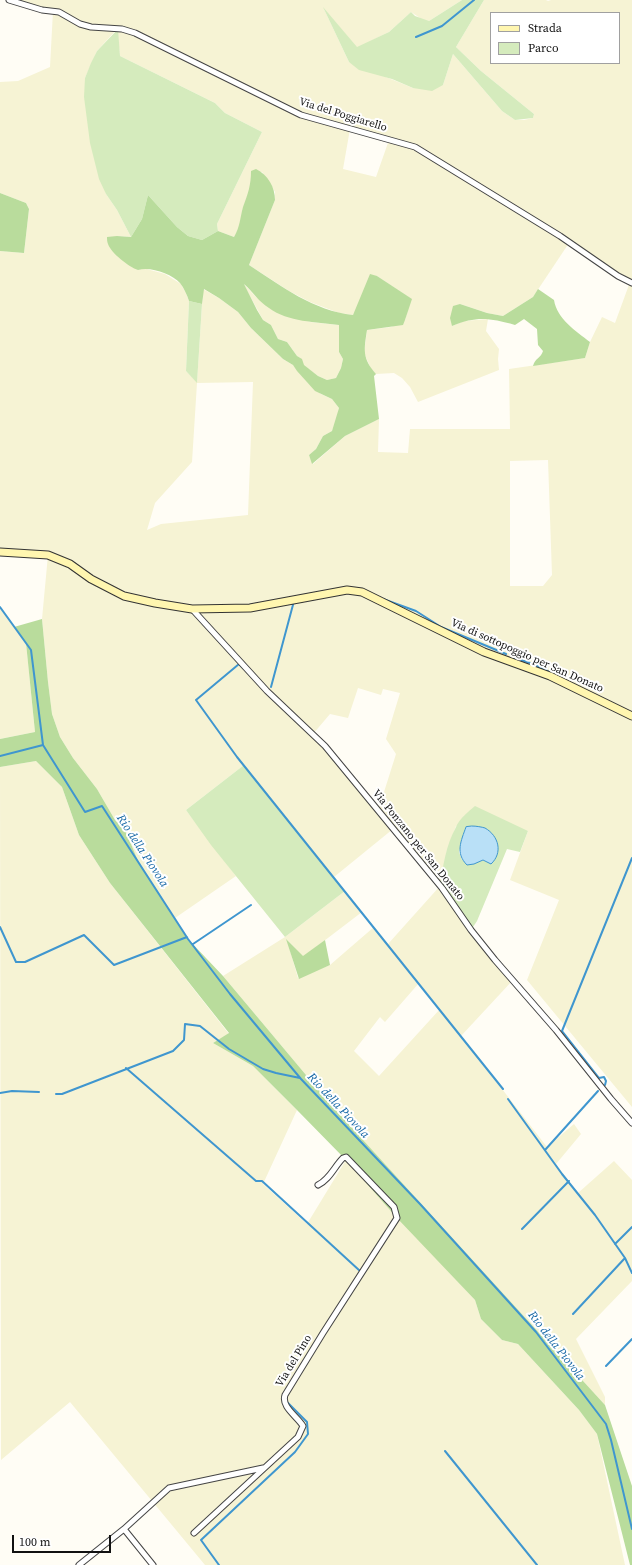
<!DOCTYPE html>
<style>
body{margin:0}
#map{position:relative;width:632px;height:1565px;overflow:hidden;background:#fffdf5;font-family:"Source Serif 4",serif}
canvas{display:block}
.legend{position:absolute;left:490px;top:12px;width:130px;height:52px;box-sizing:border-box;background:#fff;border:1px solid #a0a0a0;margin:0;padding:5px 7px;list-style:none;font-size:12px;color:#111}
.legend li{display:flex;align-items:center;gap:8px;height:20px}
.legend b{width:20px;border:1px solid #a0a0a0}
.scale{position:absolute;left:12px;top:1535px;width:99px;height:18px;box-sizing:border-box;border:2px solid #111;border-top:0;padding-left:5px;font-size:12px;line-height:14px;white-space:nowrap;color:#111;-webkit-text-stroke:3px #fff;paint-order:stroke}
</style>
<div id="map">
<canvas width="632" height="1565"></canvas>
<ul class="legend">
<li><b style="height:5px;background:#fff6b0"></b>Strada</li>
<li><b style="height:11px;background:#d5ebbd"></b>Parco</li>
</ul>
<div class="scale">100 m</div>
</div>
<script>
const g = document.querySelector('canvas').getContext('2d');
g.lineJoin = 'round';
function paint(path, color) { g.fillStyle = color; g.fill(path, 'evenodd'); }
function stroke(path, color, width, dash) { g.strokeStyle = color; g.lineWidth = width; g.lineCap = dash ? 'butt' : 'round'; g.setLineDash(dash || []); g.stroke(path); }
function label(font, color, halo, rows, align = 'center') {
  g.font = font + ' "Source Serif 4",serif'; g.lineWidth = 4; g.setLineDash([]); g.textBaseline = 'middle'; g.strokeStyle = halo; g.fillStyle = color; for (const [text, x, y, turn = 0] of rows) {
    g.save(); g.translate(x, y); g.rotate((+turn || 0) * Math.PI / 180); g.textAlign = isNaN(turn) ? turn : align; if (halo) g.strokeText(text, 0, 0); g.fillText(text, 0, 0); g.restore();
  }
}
paint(new Path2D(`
 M9,0H462L429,21L423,20L411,12L389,32L357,48L324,9L349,62L413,88L443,85L453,54L502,111L515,120H524L533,118L534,114L481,71L456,47L484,0H546L548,1L551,0H632V1107L527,980L559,900L510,880L528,831L456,826L447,851L440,885L471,930L513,980L461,1036L547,1147L574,1124L581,1134L556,1164L578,1193L614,1161L632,1180V1281L576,1339L605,1397V1405L332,1106L223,976L285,937L345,891L362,912L303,957L287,940L298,978L330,965L374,927L388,944L440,886L393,829L334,877L244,765L186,810L236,876L175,918L139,863L125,830L115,820L97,789L73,758L60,737L52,714L48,682L42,619L48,555L0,552V251L24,253L29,209L26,203L0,193V82L18,81L50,67L53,11ZM491,13H619V63H491ZM117,29L120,56L215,103L225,113L262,132L217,224L218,231L234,237L239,229L243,208L249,194L251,181V171L262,172L271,185L275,192V200L249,265L289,291L310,302L339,313L353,315L377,276L411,299L405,320L391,327L367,330L364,353L371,369L376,374L394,373L402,378L410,387L418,402L499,370L498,359L499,349L486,331L488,319L464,321L452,326L460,304L487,313L503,316L533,297L569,243L630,282L615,323L602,317L590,342L585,358L509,369L510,429H410L408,453L378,452L379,419L345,436L313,464L309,455L316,449L323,436L332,431L337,419L339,408L332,399L321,394L308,383L293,365L283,359L251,328L238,312L219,298L203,289L197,382L186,371L189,301L186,293L181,284L165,274L143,268L138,270L117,236L131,237L117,210L106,194L85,78L97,51ZM350,129L389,140L376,177L343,169ZM253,382L248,515L161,524L147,530L155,503L192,462L197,383ZM548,460L552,575L543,586H510V461ZM358,688L381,695L383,689L400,693L386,739L396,754L378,811L313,734L330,714L348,718ZM419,983L440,1009L379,1076L354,1051L380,1017L385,1022Z
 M243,283L256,297L310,322L339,325V352L343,359L341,368L336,378L327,380L318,376L303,365L301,359L297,356L287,342L278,339L271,325L263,320Z
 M0,607L26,643L35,732L0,739Z
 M36,761L62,787L79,835L110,883L229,1034L213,1043L253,1066L297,1110L263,1184L307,1224L346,1160L475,1300L481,1319L502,1340L518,1344L579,1410L597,1434L625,1565H205L70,1402L1,1460L0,767Z`), '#f6f3d4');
paint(new Path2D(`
 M462,0H484L456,47L481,71L534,114L533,118L515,120L502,111L453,54L443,85L432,91L413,88L392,79L359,70L349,62L323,7L357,47L389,32L411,12L415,16L429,21Z
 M118,29L120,56L215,103L225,113L262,132L217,224L218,231L202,240L188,236L177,227L148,195L142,219L131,237L117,210L106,194L99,179L90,143L84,97L85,78L91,63L97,51Z
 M189,301L202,304L197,383L186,371Z
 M244,765L345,891L285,937L211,845L186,810Z
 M475,806L528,831L520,852L507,849L477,921L471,930L440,886C443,866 446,845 456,827C460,818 468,812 475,806ZM466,827L498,847L494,860L487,862L483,860L478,862L462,860L459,852Z`), '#d5ebbd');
paint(new Path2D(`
 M256,169C268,175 275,187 275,200L249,265C281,286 314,311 353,315L370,274L377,276L412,299L405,320L403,325L367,330C364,350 362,358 376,374L374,376L379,419L345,436L312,464L309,455L316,449L323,436L332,431L339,408L332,399L315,391L297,371L293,365L283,359L251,328L238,312L219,298L204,289L202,304L189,301C187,295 184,288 180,283C172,274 150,266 138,270C129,267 111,253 108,244C107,242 107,239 107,237L117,236L131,237L142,219L148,195L177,227L188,236L202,240L218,231L234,237C240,227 240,218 243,207C248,194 251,185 251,171ZM244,284C253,292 259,302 269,308C288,322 316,322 339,325V352L343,359L341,368L336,378L327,380L318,376L304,365L302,359L297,356L287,342L278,339L271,325L263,320L257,310Z
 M0,193L26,203L29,209L24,253L0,251Z
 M538,289L554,300C557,319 576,331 590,342L585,358L533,366C535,358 541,358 543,351L538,345L537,329L524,319L515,325C489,318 477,316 452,326L450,318L453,306L460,304L487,313L503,316L533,297Z
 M42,619L48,682L52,714L60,737L73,758L97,789L115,820L125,830L139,863L188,939L223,976L332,1106L605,1405L632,1486V1565H630L597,1434L579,1410L518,1344L502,1340L481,1319L475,1300L397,1218L346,1160L297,1110L253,1066L213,1043L229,1033L110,883L79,835L62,787L36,761L0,767V739L35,732L26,643L14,627Z
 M286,939L303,956L325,940L330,965L299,979Z`), '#b9dc9c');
const water = new Path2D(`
 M472,826C476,826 482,827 485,828C499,836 503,853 491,864L483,860L474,864L467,865C455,853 461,841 466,827Z`);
paint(water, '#b9e0f7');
stroke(water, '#3f96cf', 1);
stroke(new Path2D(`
 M416,37L442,26L474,0
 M383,599L416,611L441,627L506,654
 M0,607L31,650L43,745L85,812L102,806L188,939L230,994L301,1079L420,1204L536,1332L606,1424L611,1440L632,1529
 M515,658L536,665L551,673
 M244,669L239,664L196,700L237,757L503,1089
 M271,687L294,601
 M0,756L43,745
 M0,927L16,962H25L84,935L114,965L187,937
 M193,944L251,905
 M126,1068L256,1181H262L360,1271
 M605,1085L606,1081L604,1077L599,1078L562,1031L632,858
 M0,1093L12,1091L39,1092
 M56,1094H62L173,1051L184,1040L185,1024L200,1026L229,1049L263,1069L276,1073L300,1078
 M508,1099L562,1174L595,1215L625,1258L632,1273
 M545,1150L598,1091
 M522,1229L569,1181
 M615,1244L632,1227
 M573,1314L625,1258
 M606,1366L632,1339
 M445,1451L537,1565
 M219,1565L201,1540L295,1452L308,1434L307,1422L287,1402`), '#3f96cf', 2);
const street = new Path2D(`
 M9,0L42,10L59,12L80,24L91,27L122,29L135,33L301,115L415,147L560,236L618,276L632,283
 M192,609L267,691L325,746L442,888L471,930L495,960L556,1030L611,1099L632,1123
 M124,1529L153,1565
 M194,1533L298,1437L303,1426C297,1416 281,1407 285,1395L323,1333L397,1218L394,1207L346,1157L343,1158C334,1167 330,1179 318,1185
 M79,1565L124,1529L169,1488L263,1468`);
const secondary = new Path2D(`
 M0,552L48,555L70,564L91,579L124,596L155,603L192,609L250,608L347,590L362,592L484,652L550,676L632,716`);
stroke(street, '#444', 7);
stroke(secondary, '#333', 9);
stroke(street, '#fff', 5);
stroke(secondary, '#fff6b0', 7);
label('11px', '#111', '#fff', [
 ["Via del Poggiarello",343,115,17],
 ["Via di sottopoggio per San Donato",527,656,24],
 ["Via Ponzano per San Donato",418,845,51],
 ["Via del Pino",294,1361,-59]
]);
label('italic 12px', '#1768a6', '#fff', [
 ["Rio della Piovola",142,851,57],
 ["Rio della Piovola",338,1106,47],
 ["Rio della Piovola",556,1346,52]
]);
</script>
